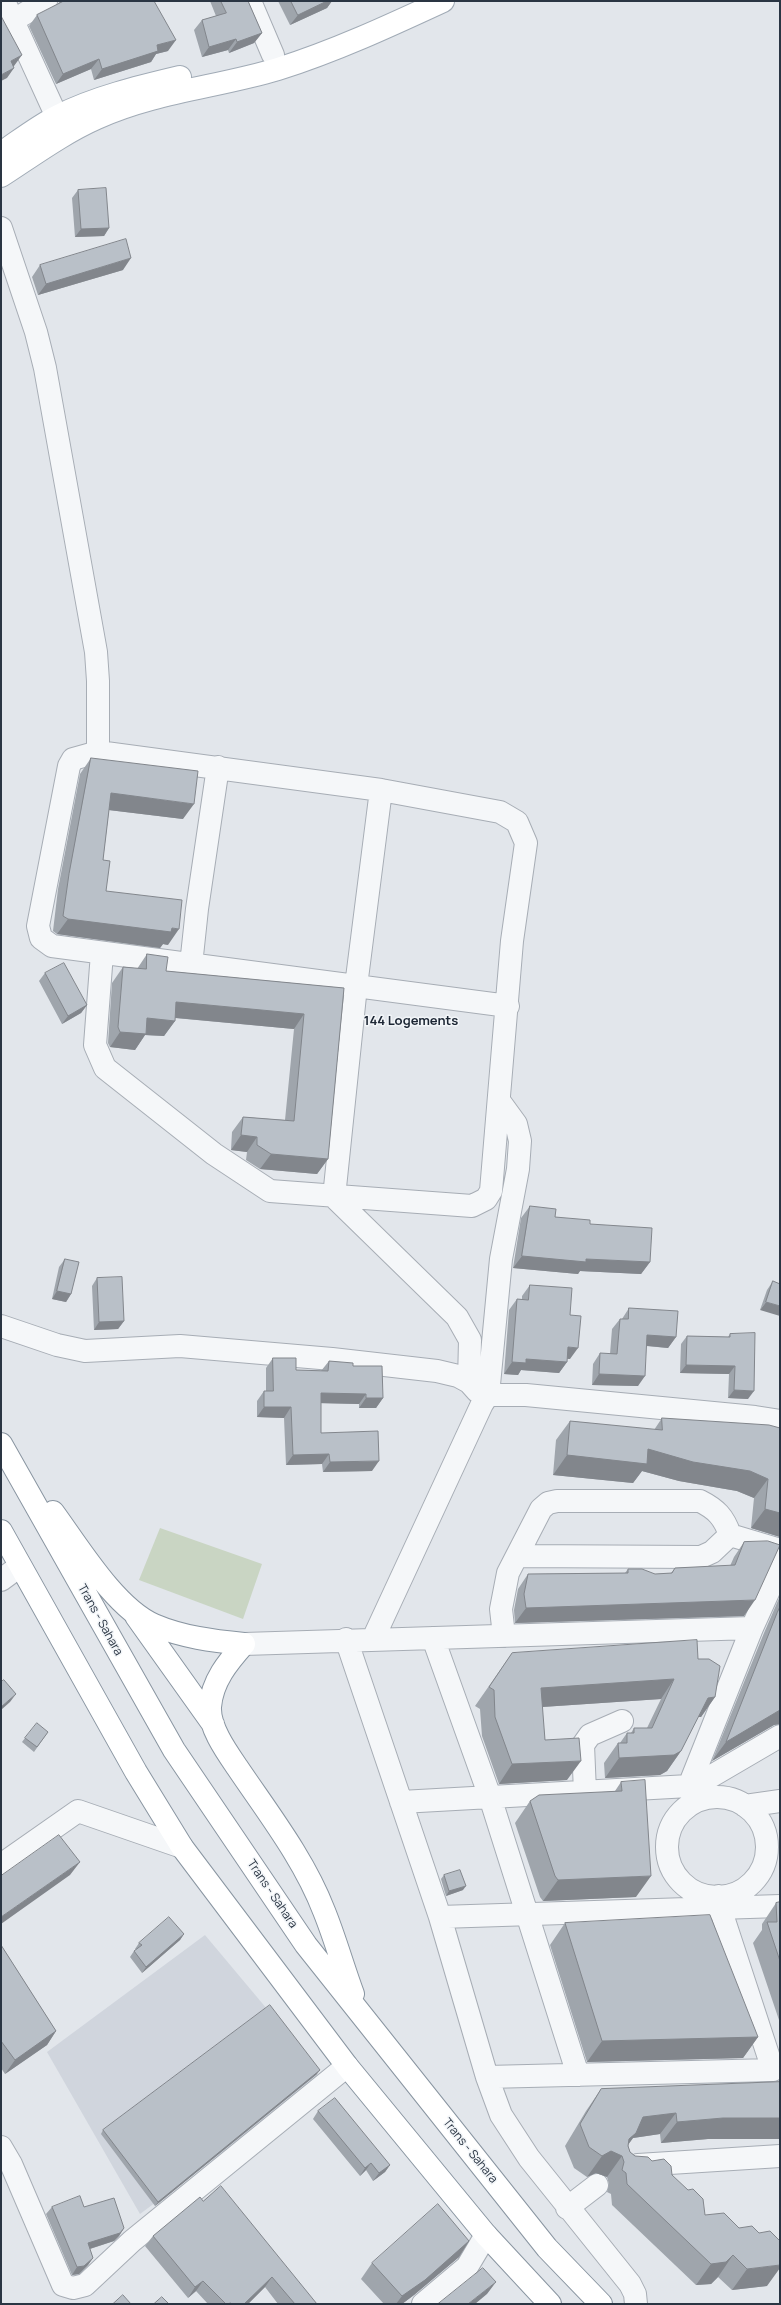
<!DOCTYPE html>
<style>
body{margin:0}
#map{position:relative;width:781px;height:2305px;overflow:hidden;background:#e2e6eb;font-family:Manrope,sans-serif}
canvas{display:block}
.frame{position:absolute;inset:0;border:2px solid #2a3543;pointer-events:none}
</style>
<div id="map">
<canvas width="781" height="2305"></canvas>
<div class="frame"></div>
</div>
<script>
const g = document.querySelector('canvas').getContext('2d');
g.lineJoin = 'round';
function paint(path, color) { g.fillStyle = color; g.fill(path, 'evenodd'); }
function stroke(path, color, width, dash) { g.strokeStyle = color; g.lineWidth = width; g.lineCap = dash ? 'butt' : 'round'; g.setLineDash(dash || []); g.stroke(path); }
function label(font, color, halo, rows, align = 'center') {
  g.font = font + ' Manrope,sans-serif'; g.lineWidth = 3; g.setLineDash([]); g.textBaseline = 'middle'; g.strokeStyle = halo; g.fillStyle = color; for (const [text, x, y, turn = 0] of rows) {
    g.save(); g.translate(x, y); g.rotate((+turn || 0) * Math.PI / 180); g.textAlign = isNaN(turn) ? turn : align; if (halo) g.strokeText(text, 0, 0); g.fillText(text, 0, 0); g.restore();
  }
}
paint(new Path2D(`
 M205,1935L267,2009L321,2079L140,2214L47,2052Z`), '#d0d5dd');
paint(new Path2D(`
 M160,1528L262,1564L243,1619L139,1580Z`), '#c9d5c3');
const minor = new Path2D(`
 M4,1L57,117
 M250,1L273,55
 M12,21L46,1
 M1,228L36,332L45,368L96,652L98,681V752
 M381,790L356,986L334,1197L457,1317L470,1340L469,1382
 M102,953L95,1045L105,1068L214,1154L270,1191L472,1206L486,1199L491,1191L512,941L526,843L517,822L500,812L381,790L98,752L73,759L69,766L38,926L41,938L52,946L508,1006
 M191,965L197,909L218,767
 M1,1326L57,1345L85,1351L180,1346L332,1359L437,1371L458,1376L469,1382L477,1391
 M488,1395L501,1259L518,1169L520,1141L516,1124L500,1102
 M517,1556L701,1557L712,1552L730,1535
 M1,1580L20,1566
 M504,1636L501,1609L508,1573L541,1509L548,1503L557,1501H700C716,1509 724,1517 730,1535L780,1550
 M433,1638L490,1797L578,2075
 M346,1639L440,1917L487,2077L501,2115L529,2158L630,2284L635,2294L636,2304
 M373,1639L482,1404L488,1395H526L755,1417L780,1421
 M244,1644L752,1628
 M585,1792L583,1745L590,1735L622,1721
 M693,1793L689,1786L752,1628L780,1566
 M667 1847a50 50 0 1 1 100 0a50 50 0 1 1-100 0Z
 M401,1802L689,1786L710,1777L780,1736
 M745,1806L780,1801
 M1,1865L78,1811L182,1847
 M440,1917L780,1906
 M487,2077L773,2070L720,1908L719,1896
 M1,2147L11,2164L63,2285L73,2288L85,2285L132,2241L347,2066
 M638,2165L780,2156
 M567,2208L597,2185
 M423,2304L467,2267L486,2235`);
const major = new Path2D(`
 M1,153C19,141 38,126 58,116C96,97 138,87 180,77
 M1,176C32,156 63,133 97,118C154,92 218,87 278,69C335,51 389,26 443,1`);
const highway = new Path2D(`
 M1,1444L174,1750L306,1945L547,2248L601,2304
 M53,1512C78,1546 115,1608 154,1625C182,1637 213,1641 244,1644
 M1,1531L136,1772L182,1847L347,2066L486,2235L550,2304
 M136,1616L213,1724
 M244,1644C228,1662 212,1681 210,1707C209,1727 226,1751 237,1767C268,1813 304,1859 324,1911C335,1938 343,1967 353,1994`);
stroke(minor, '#a7adb5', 24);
stroke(major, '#a1abb6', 24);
stroke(highway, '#8995a1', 24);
stroke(minor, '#f5f7f9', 22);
stroke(major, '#fff', 22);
stroke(highway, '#fff', 22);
paint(new Path2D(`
 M60,1H154L168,51L156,54L151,62L94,80L91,69L56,84L29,26L37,15L58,4Z
 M210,1H248L262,33L254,43L229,53L228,50L202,57L194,30L202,20L216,16Z
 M278,1H332L327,8L290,25Z
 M78,190L109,228L104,236L75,237L72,198Z
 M40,265L123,270L38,295L32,277Z
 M91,758L183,819L109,810L103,860L106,891L168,945L163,944L160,948L57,934L53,931L58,889L80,774Z
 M147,954L166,971L344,988L328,1159L317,1174L260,1169L246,1160L247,1152L231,1150L232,1132L243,1117L285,1120L294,1029L175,1018V1021L164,1036L145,1035L135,1050L110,1047L108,1043L112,983L123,967L137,969Z
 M45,973L87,1005L81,1013L62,1024L39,981Z
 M530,1206L555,1217L590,1224L650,1262L641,1274L580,1271L578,1274L513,1268L521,1218Z
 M65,1259L71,1294L66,1302L52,1299L59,1267Z
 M97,1278L124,1321L118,1329L94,1330L92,1286Z
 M773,1281L780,1284L760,1310L767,1290Z
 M530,1285L570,1315V1359H567V1362L559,1373L521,1370L518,1375L504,1374L509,1310L517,1299H522V1296Z
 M629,1308L676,1337L668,1348L646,1346L638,1386L592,1385L593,1364L600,1353L610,1354L612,1329L620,1319H622Z
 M730,1334L748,1399L728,1398L729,1374L680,1373L681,1344L687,1336L728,1337Z
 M273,1358L296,1370L321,1371L329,1361L353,1366L383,1398L376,1408H359V1404L321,1403V1433L372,1471L323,1472L322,1464L286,1465L284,1418L257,1417V1401L264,1391H266V1368Z
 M662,1418L780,1428V1537L751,1528L754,1498L737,1491L679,1481L642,1471L633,1483L553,1475L556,1440L570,1421L654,1430Z
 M744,1542V1616L515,1623L514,1610L518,1589L528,1574L625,1573L628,1569L655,1574L671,1573L675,1568L730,1566L734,1557Z
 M780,1596V1724L774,1725L712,1761L764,1633Z
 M512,1653L698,1659L715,1697L701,1717H698L681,1751L667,1771L660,1775L605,1778L604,1763L618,1743H620L627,1733H631L634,1728H647L661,1699L542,1707L545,1740L567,1780L499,1784L482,1736L480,1709L475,1706Z
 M48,1732L34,1752L22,1742L25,1738Z
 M621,1782L636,1897L543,1901L540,1897L515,1823L530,1801L615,1791Z
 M444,1875L463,1890L446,1896L441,1879Z
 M780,1902V2023L753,1943L762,1930V1924L776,1903Z
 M565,1923L758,2037L743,2058L587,2062L550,1945Z
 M184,1934L180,1940L142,1973L130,1957L134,1951L136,1950L135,1949L139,1943Z
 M1,1945L56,2031L47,2045L5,2074L1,2068Z
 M317,2074L155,2206L101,2134L103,2130Z
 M780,2082V2139H708L661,2143L660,2134L633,2138L628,2145L630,2152L635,2156L652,2161L672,2175L705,2215L767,2286L732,2290L718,2277L711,2284L696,2285L612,2205L611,2194L607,2192L609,2184L607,2177L596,2173L587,2177L574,2168L565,2146L586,2111L601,2089Z
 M318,2111L390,2165L385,2172L373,2181L366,2170L360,2176L313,2119Z
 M203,2201L317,2304H278L265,2287L248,2304H208L196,2291L188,2298L145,2246L153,2236Z
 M52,2207H84L124,2228L119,2236L114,2241L90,2249L93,2258L88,2265L79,2274L72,2275L46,2214Z
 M469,2241L459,2257L414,2295L402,2304H384L361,2279L372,2263Z`), '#9fa5ac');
paint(new Path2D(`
 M327,1H332L327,8L290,25L298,15Z
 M262,33L254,43L229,53L237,42Z
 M236,39L228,50L202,57L209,47Z
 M176,40L168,51L156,54L151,62L94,80L102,69L157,45Z
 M22,55L14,66L4,71L11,61Z
 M99,59L91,69L56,84L63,74Z
 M14,68L7,78L1,81V75Z
 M109,228L104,236L75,237L81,229Z
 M131,258L123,270L38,295L46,284Z
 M111,793L194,804L183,819L100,809Z
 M68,919L172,928L179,929L168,945L163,944L160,948L57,934Z
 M176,1002L304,1014L294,1029L166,1017Z
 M87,1005L81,1013L62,1024L68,1016Z
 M147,1018L175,1021L164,1036L145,1035L135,1050L110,1047L120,1032Z
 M241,1135L257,1137L247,1152L231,1150Z
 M271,1154L328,1159L317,1174L260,1169Z
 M522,1256L650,1262L641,1274L580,1271L578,1274L513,1268Z
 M57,1291L71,1294L66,1302L52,1299Z
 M766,1302L780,1306V1316L760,1310Z
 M124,1321L118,1329L94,1330L99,1322Z
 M647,1335L676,1337L668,1348L639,1345Z
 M568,1347L578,1348L570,1359L560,1358Z
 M526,1359L567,1362L559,1373L521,1370L518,1375L504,1374L512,1362Z
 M686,1365L735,1366L729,1374L680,1373Z
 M599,1374L645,1376L638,1386L592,1385Z
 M734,1390L754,1391L748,1399L728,1398Z
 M321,1393L366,1394L359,1404L314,1403Z
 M366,1398H383L376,1408H359Z
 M264,1407H291L284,1418L257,1417Z
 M648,1449L750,1471L768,1479L754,1498L737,1491L679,1481L642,1471L633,1483L553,1475L567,1455Z
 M329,1454L322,1464L286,1465L293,1455Z
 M379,1461L372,1471L323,1472L330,1462Z
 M765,1509L780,1513V1537L751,1528Z
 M755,1600L744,1616L515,1623L526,1608Z
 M674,1679L661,1699L527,1708L541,1688Z
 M16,1694L10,1702L1,1710V1707Z
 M715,1697L701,1717H694L708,1698Z
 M780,1710V1724L774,1725L712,1761L726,1742Z
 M681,1751L667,1771L660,1775L605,1778L619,1758Z
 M581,1761L567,1780L499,1784L512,1764Z
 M80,1862L70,1875L1,1924V1917Z
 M651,1876L636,1897L543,1901L558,1880Z
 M466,1886L463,1890L446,1896L449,1891Z
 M184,1934L180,1940L142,1973L146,1967Z
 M56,2031L47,2045L5,2074L15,2060Z
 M758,2037L743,2058L587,2062L602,2041Z
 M320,2070L317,2074L155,2206L158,2202Z
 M676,2113L660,2134L633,2138L621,2154L622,2156L607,2177L596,2173L587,2177L602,2156L643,2117Z
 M723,2118H780V2139H708L661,2143L677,2122Z
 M371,2163L366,2170L360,2176L365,2168Z
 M390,2165L385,2172L373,2181L379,2173Z
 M124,2228L119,2236L114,2241L83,2251L88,2243Z
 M469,2241L459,2257L414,2295L402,2304H396L402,2296Z
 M733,2255L718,2277L711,2284L696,2285L711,2264Z
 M93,2258L88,2265L79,2274L72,2275L77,2267Z
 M780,2265V2268L767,2286L732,2290L747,2269Z
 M272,2277L265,2287L248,2304H244Z
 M203,2281L196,2291L188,2298L195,2287Z
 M496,2282L487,2294L475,2304H468Z`), '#82868c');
const building = new Path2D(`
 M64,1H154L176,40L157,45L158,51L102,69L99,59L63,74L37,15Z
 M221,1H248L262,33L237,42L236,39L209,47L202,20L226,13Z
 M291,1H327L298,15Z
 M1,16L22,55L11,61L14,68L1,75Z
 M106,188L109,228L81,229L78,190Z
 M126,239L131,258L46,284L40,265Z
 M91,758L198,771L194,804L111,793L103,860L110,861L106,891L182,900L179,929L172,928L171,932L68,919L63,916L69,874Z
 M147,954L168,957L166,971L344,988L328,1159L271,1154L257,1145V1137L241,1135L243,1117L294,1121L304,1014L176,1002L175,1021L147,1018L146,1034L120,1032L118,1027L123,967L146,969Z
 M64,963L87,1005L68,1016L45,973Z
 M530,1206L556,1209L555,1217L590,1220V1224L652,1228L650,1262L586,1259V1262L522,1256Z
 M65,1259L79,1262L71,1294L57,1291Z
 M122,1277L124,1321L99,1322L97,1278Z
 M773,1281L780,1284V1306L766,1302Z
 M530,1285L572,1288L570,1315L581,1316L578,1348L568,1347L567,1362L526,1359V1363L512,1362L517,1299L528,1300Z
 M629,1308L678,1311L676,1337L647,1335L645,1376L599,1374L600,1353L617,1354L620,1319H628Z
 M755,1333L754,1391L734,1390L735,1366L686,1365L687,1336L730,1337V1334Z
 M273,1358H296V1370L328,1371L329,1361L353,1363V1366H382L383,1398H366V1394L321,1393V1433L378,1431L379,1461L330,1462L329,1454L293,1455L291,1407H264V1391H273Z
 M662,1418L769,1425L780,1428V1513L765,1509L768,1479L750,1471L693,1462L648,1449L647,1464L567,1455L570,1421L662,1430Z
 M768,1541L780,1545L755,1600L526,1608L524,1594L528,1574L628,1573V1569H642L655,1574L672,1573L675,1568L735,1565L744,1542Z
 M780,1607V1710L726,1742L777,1613Z
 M697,1640L698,1659H709L720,1666L715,1697L708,1698L681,1751L674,1755L619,1758L618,1743H627V1733H634V1728H652L674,1679L541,1688L545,1740L579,1738L581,1761L512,1764L495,1717L494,1690L489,1687L512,1653Z
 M4,1680L16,1694L1,1707V1682Z
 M37,1723L48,1732L37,1747L25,1738Z
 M645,1780L651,1876L558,1880L555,1876L530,1801L539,1795L622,1791L621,1782Z
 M59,1835L80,1862L1,1917V1876Z
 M460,1870L466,1886L449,1891L444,1875Z
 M780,1902V1961L767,1922H777L776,1903Z
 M710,1915L758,2037L602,2041L565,1923Z
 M169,1917L184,1934L146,1967L134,1951L142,1945L139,1943Z
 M1,1945L56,2031L15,2060L1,2041Z
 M270,2005L320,2070L158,2202L103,2130Z
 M780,2082V2118H723L677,2122L676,2113L643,2117L636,2133L629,2139L628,2146L630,2152L635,2156L648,2157L652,2161L664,2159L671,2166L672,2175L688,2190L693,2189L703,2199L705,2215L724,2213L739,2228L752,2226L759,2233L770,2231L780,2241V2265L747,2269L733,2255L726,2262L711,2264L627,2184L626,2173L622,2170L624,2162L622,2156L611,2151L602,2156L589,2147L580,2124L601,2089Z
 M335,2098L390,2165L379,2173L371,2163L365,2168L318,2111Z
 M221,2186L317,2304H295L272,2277L244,2304H231V2303L226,2304L203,2281L195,2287L153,2236L200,2197L203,2201Z
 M80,2196L84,2207L114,2198L124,2228L120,2233L88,2243L93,2258L84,2266L77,2267L52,2207Z
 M438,2204L469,2241L425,2280L402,2296L372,2263Z
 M483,2268L496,2282L468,2304H438Z
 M123,2295L131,2304H113Z
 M162,2297L169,2304H154Z`);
paint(building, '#b9c0c8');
stroke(building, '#82868c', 1);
label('12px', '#2a3543', '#f2f5f8', [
 ["Trans - Sahara",100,1620,61],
 ["Trans - Sahara",272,1894,56],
 ["Trans - Sahara",470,2151,51]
]);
label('bold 13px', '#1c2634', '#f2f5f8', [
 ["144 Logements",411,1021]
]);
</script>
